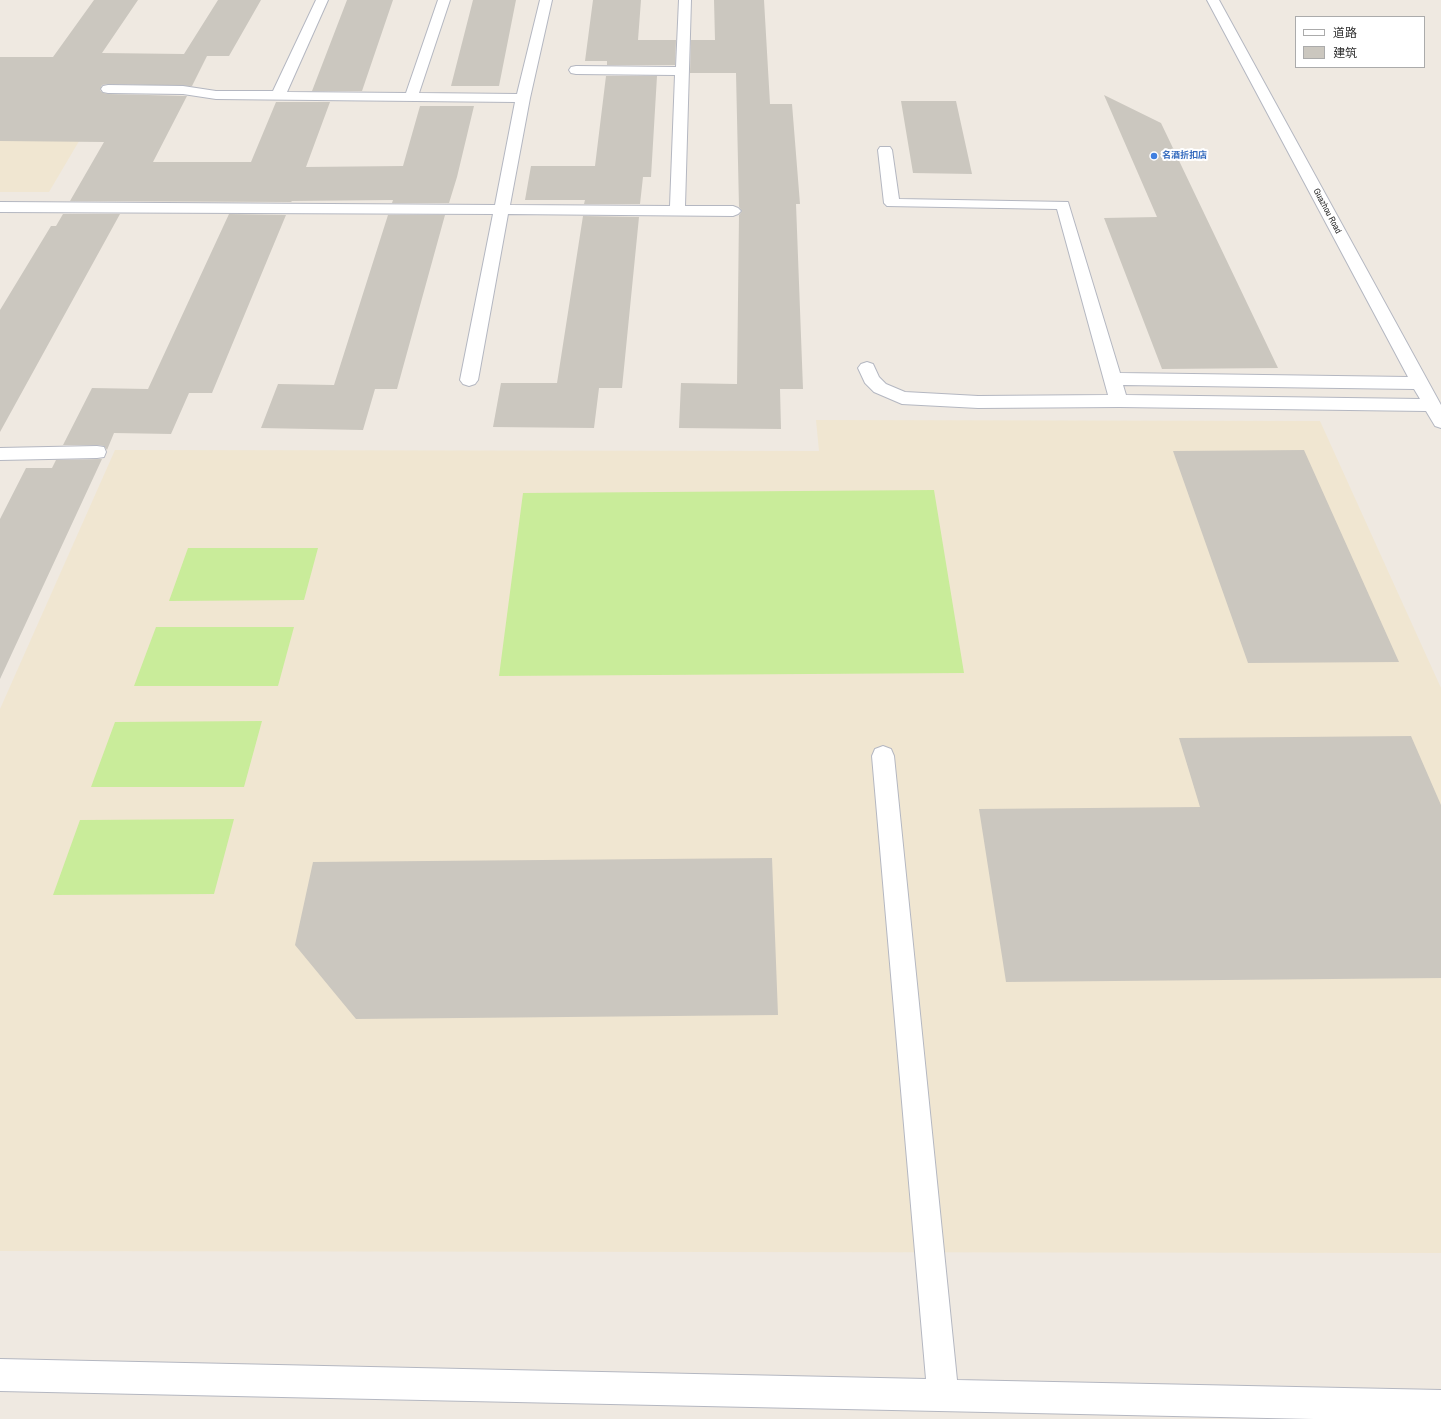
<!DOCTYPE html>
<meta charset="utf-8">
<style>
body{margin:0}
#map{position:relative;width:1441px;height:1419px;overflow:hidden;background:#efe9e1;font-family:"Archivo Narrow","Noto Sans SC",sans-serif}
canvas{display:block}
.legend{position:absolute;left:1295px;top:16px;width:130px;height:52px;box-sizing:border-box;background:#fff;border:1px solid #ababab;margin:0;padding:5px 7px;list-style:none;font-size:12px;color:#2e2e2e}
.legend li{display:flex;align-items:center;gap:8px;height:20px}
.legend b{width:20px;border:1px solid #ababab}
</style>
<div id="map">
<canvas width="1441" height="1419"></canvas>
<ul class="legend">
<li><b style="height:5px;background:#fff"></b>道路</li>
<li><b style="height:11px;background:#cbc7bf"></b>建筑</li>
</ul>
</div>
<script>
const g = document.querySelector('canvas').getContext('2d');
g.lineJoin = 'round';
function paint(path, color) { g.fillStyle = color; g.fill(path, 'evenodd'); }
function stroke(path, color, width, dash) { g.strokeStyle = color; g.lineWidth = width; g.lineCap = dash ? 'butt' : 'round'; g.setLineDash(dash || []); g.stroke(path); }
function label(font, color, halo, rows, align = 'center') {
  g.font = font + ' "Archivo Narrow","Noto Sans SC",sans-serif'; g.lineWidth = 4; g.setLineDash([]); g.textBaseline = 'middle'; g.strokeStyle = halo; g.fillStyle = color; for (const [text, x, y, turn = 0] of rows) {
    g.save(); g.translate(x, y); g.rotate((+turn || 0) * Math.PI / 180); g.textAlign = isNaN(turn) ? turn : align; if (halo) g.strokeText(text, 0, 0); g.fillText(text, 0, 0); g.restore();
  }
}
paint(new Path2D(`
 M0,92H108L49,192H0Z
 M816,420L1320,421L1441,688V1253L0,1251V709L115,450L819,451Z`), '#f0e6d1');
paint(new Path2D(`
 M934,490L964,673L499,676L523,493Z
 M188,548H318L304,600L169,601Z
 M156,627H294L278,686H134Z
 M262,721L244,787H91L115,722Z
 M234,819L214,894L53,895L80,820Z`), '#c9ec9a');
paint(new Path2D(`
 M94,0H138L102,53L184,54L218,0H261L229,56H207L192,86L108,84L102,85L100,90L103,93L108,94L187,96L153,162H251L276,102H330L306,167L403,166L420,106H474L457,177L449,203H392L393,200L292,201L291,202L70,201L104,142L0,141V57H53Z
 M347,0H393L362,91H312Z
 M473,0H516L499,86H451Z
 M593,0H641L638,40H676L675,65H607V61H585Z
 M714,0H764L770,104H792L800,204H796L803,389H780L781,429L679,428L681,383L737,384L739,215L742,211L739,207L736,73H690L691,40H715Z
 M606,76H657L651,177H643L640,204H584L585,200H525L531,166H595Z
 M1104,95L1161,123L1278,368L1162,369L1104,218L1157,217Z
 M901,101H956L972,174L913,173Z
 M63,214H120L0,432V310L51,226H56Z
 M229,214L286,215L212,393H189L171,434L114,433L107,450L104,446L97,445H63L92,388L148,389Z
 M388,215H445L397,389H375L363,430L261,428L278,384L334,385Z
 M583,216L639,217L622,388H599L594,428L493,427L501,383H557Z
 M1304,450L1399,662L1248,663L1173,451Z
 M102,459L0,679V519L26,468H52L56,460Z
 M1411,736L1441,805V978L1006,982L979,809L1200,807L1179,738Z
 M772,858L778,1015L356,1019L295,945L313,862Z`), '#cbc7bf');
const minor = new Path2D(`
 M316,0H328L287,92L406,93L438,0H450L419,93L517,94L540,0H552L530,98L510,205L670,206L675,75L576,74L571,73L569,70L571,67L576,66L676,67L679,0H691L685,206H733L738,208L741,211L738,214L733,216L508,214L478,380L475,384L469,386L463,384L460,380L493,214L0,212V202L495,205L515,102L216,99L183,94L108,93L103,92L101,89L103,86L108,85L183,86L216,91H273Z
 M1207,0H1219L1441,405V428L1435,426L1426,411L1119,407L978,408L902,404L874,392L865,383L858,368L861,364L867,362L873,364L879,377L886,384L905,392L978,396L1108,395L1057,209L887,206L884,203L878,150L880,147H890L892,150L899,199L1068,202L1120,373L1408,377ZM1123,385L1414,389L1420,399L1126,395Z
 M97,446L104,447L106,452L104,457L97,458L0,460V448Z
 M883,746L891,749L894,756L957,1380L1441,1390V1419H1314L0,1391V1359L926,1379L872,756L875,749Z`);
stroke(minor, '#b4b7c1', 2);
paint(minor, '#fff');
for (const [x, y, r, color] of [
 [1154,156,4,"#3f7fe0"]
]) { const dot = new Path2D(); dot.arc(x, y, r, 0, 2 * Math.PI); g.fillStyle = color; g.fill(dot); stroke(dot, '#fff', 1.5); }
label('bold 9px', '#366cbe', '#fff', [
 ["名酒折扣店",1162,156]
], 'left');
label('9px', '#2e2e2e', '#fff', [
 ["Guazhou Road",1327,211,62]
]);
</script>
